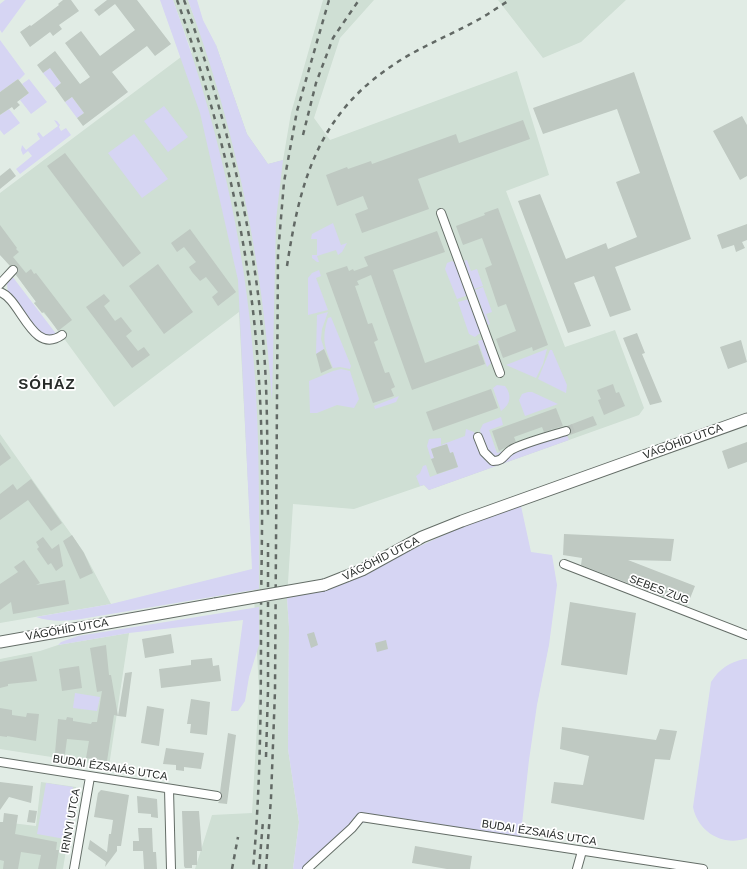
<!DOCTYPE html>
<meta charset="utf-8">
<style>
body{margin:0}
canvas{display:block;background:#e1ece5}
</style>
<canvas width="747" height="869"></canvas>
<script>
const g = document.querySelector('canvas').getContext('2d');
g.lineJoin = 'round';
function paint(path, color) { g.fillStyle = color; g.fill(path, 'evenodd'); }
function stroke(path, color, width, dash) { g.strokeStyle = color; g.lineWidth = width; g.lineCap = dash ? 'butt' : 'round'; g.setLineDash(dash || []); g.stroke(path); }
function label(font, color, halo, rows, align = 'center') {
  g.font = font + ' Arial,sans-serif'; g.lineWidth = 3.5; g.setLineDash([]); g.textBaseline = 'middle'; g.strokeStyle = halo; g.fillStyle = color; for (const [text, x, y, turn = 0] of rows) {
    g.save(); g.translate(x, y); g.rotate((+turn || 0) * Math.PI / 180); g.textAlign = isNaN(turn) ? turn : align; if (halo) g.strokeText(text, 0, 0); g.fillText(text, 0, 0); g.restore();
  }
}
paint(new Path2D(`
 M173,0H188L206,48L216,45L247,134L268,164L283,160L291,113L323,0H374L340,38L314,118L330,140L517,71L549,175L506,191L565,347L615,330L644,408L639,415L429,490L424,485L354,509L293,504L287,598L289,627L288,749L299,822L293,869H195L212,815L252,813L259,691L239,312L114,407L52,322L34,303L36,301L22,283L23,282L10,267V264L0,255V193L181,57L192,53Z
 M498,0H626L581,42L543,58Z
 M0,434L83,551L111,604L0,623Z
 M129,633L109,766L0,749V659L40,651L58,645Z
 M41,782L76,787L63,869H0V840L3,822L36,826Z`), '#cfdfd4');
paint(new Path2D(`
 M5,0H26L2,33L0,30V4Z
 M160,0H173C216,118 245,240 254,365C260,439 259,515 259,589L81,619C67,621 50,622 36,617L111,604L252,569L238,280L200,113Z
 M188,0H197L203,20L216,45L247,134L268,164L283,160L276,220L272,402C263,263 236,130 188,0Z
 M0,40L25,74L19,80L18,79L0,92Z
 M50,68L61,83L55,88L43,73Z
 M29,79L47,102L31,114L20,100L29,93L22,84Z
 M72,97L84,113L77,118L65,102Z
 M164,106L188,137L168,152L144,121Z
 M9,109L20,123L4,135L0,130V115Z
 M54,120L57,121L60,125L59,127L61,131L66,128L71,135L20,174L16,169L32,156L28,151L23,155L21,150L22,145L26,150L40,139L37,134L39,132L43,137L58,126Z
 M134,134L168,179L142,198L108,153Z
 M333,223L341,245L347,243L342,252L338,255L336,250L317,256L319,262H317L312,258V255H317V239H311L312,234Z
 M467,260L471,271L477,269L483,286L474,289L464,261Z
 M452,261L456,263L468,295L457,299L445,269L447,263Z
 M319,270L321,276L316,278L328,310L308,315V278L312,273Z
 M12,276L57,335L49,337L39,333L8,293L7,284Z
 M483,287L492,312L486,314L490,324L488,325L475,290Z
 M469,299L480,329V333L475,337L469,334L458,302Z
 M328,312L322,329L321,339L324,349L316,354L317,315Z
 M331,317L351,366L350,369L340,367L333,368C325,347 321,340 328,318Z
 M481,340H484L492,362L487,367L478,341Z
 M547,349L543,364L536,378L506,365Z
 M550,350H552L567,385L566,393L538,379Z
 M341,369L350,371L359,399L354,408L337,405L317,413H310L309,381L333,371Z
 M497,385L505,386C512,395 511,404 501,411L493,388Z
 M528,392H532L558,404L525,416L519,400L522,394Z
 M399,396L396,402L375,409L374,406Z
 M501,417L503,425L489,430L497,453L507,450L497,459L486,452L480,430L483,424Z
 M466,429L474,432L492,463L511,452L566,433L569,440L429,490L424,485L420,486L416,476L420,473L423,466L426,465L430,477L458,467L453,452L450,453L447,444L431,449L434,458L431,459L427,446L429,439L441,438V445L465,436Z
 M521,506L531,552L552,555L557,585L549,645L537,705L529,760L520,842L372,819L352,828L307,869H293L299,822L288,749L289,627L287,598L325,590L472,522Z
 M259,607V645L249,677L245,701L238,711H231L243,620L129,633L58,645L61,642L78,636Z
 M744,659H747V838C723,847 698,832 693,807L711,682C720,668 729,663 744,659Z
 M75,693L100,697L97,711L73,708Z
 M46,783L73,787L65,839L37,834Z`), '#d6d5f3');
paint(new Path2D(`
 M63,0H71L79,11L59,25L62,29L53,36L50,32L30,47L20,32L30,25L31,26L59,5L58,4Z
 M107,0H137L171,44L155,56L147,46L112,72L128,92L83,126L77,118L84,113L72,97L65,102L55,88L61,83L50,68L43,73L37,65L55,51L80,84L90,77L65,43L81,31L100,56L135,30L115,4L99,16L94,10Z
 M634,72L691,239L615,267L631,310L610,317L594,276L574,283L591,326L568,333L518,201L540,194L566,259L606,243L608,249L637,237L616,182L640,173L617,109L543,134L533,108Z
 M18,79L29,93L17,102L20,105L14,110L12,107L0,115V92Z
 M742,116L747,125V176L740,180L713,131Z
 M523,120L530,139L418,179L429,209L362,233L355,214L368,209L363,196L337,206L326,175L347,167L348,169L371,161L372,164L456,134L459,143Z
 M65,153L141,253L123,267L47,166Z
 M10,168L16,176L0,189V176Z
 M498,208L548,345L533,351L532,347L503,358L496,339L516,331L506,304L498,307L485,268L492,265L482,238L463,245L456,226L485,215L484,213Z
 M747,224V240L742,242L745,248L736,252L734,245L722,249L717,235Z
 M0,225L17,248L16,249L19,252L13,257L26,273L31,269L34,274L36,273L72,320L58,331L44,312L42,313L34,303L36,302L16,275L18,271L17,266L14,265L10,266L0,255Z
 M190,229L236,292L218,306L212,297L218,292L206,277L200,281L192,272L189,267L196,262L184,247L177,252L171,243Z
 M437,231L445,252L393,270L425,363L478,344L485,364L412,390L371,275L357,281L359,285L355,286L368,324L372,323L378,340L374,342L385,373L389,372L395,387L391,389L394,396L373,403L326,273L347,266L349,271L353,269L354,271L368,266L364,257Z
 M158,264L193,312L164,334L129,286Z
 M104,294L110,301L104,306L115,321L121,317L132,331L126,336L138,351L144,347L150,355L132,368L86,307Z
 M637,333L645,353L642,354L662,402L650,405L623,338Z
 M741,340L747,362L728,369L720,347Z
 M324,349L332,368L321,373L316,354Z
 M613,384L616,393L619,392L625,406L604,415L598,400L601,399L597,390Z
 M491,389L498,408L433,431L426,412Z
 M556,408L563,426L544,432L542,427L514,437L516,442L499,451L492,431Z
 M593,416L597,425L570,435L571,429L567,426Z
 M0,442L11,458L0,466Z
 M747,442V462L728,469L722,451Z
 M447,444L450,453L453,452L458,467L437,474L431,459L434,458L431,449Z
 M31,479L62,523L51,531L28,500L0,520V494L13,484L17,490Z
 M564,534L674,539L671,561L628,560L695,586L687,606L581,565L582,558L563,555Z
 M72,535L84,553L93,573L80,579L63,541Z
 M43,537L52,549L59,544L63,566L56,571L51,563L48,565L37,549L39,547L36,542Z
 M24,560L40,583L36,585L65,580L69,604L13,614L11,602L0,610V584L18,572L14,567Z
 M570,602L636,613L627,675L561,665Z
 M314,632L318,645L311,648L307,634Z
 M171,634L174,653L145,658L142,639Z
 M386,640L388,649L377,652L375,643Z
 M106,645L109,675H111L118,716L114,715L107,761L86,758L89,741L67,739L65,754L55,753L58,719L66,720L67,717L73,718V721L91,724L92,722H97L102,691L97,692L90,648Z
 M32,656L37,681L8,684V686L0,688V662Z
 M212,658L213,666L219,665L221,681L161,688L159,669L191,665V660Z
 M79,666L82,688L62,691L59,669Z
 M132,672L126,717L118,716L125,673Z
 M191,699L210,702L207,735L190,733L191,724H187Z
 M147,706L164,709L159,746L141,743Z
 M0,708L12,710V715L26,717L27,713L39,714L36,741L7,736V737L0,736Z
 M562,727L656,740L660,729L677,731L670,760L655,759L644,820L551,803L554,782L583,785L589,756L560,749Z
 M228,733L236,735L227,804L218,803L222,796L220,792Z
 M166,748L204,753L201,769L184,767V771L176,770V765L163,764Z
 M0,782L33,786L31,803L9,797L0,810Z
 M101,790L129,795L121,846H117V851L105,867L106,862L88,849L90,840L107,852L109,834H111L113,820L94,817L98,793Z
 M137,796L157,799L158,818L151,817V814L138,813Z
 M29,810L37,811L35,823L27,822Z
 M182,811H199L202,851H197V865H192V868H185L184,866Z
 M4,813L18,815L15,834L57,842L56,850H59L56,869H38L41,855L21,852L18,869H3L4,861L0,860V822H3Z
 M138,828H152L153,852H156L157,869H144L143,851H133V841H139Z
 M415,846L472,856L470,869H447L412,863Z`), '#bfc9c2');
stroke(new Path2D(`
 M566,431L576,427`), '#bcc5bf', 8, [8, 4]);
const street = new Path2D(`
 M441,213L500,373
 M0,284L13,270
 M0,292C21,299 32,356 62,335
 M478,437L484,452L493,461C504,461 503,455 511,450C520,444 553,435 566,431
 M564,564L747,635
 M0,762L217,796
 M169,789L171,869
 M74,869L90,777
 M307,869L352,828L361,817L703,869
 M577,869L582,851`);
const secondary = new Path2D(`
 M324,585L362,570L422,537L462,521L747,419
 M0,642L215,604`);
stroke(street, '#646d67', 10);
stroke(secondary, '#646d67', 13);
stroke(street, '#fff', 8);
stroke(secondary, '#fff', 11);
stroke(new Path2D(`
 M177,0C219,117 250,241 258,366C264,446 262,528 261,609C261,696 261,782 253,869
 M184,0C227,117 257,241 265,366C268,416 267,467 268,517
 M303,135L316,83L333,38L359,0
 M287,266C299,187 316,119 386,70C413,50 444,38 474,22C486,16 498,7 510,0
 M266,757L268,690V543
 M232,869L238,837
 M259,869L263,821
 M266,869L271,798L275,691L278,254L284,182L297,111L329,0`), '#626965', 2.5, [5, 5]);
const secondaryBridge = new Path2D(`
 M215,604L324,585`);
stroke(secondaryBridge, '#646d67', 13, []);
stroke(secondaryBridge, '#fff', 11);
label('11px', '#272b29', '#fff', [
 ["VÁGÓHÍD UTCA",683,442,-20],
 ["VÁGÓHÍD UTCA",381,559,-27],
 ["SEBES ZUG",659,590,21],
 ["VÁGÓHÍD UTCA",67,630,-10],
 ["BUDAI ÉZSAIÁS UTCA",110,768,9],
 ["IRINYI UTCA",71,821,-80],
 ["BUDAI ÉZSAIÁS UTCA",539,833,9]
]);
g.letterSpacing = '1px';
label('bold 15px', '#272b29', '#fff', [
 ["SÓHÁZ",47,385]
]);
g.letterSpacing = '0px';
</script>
